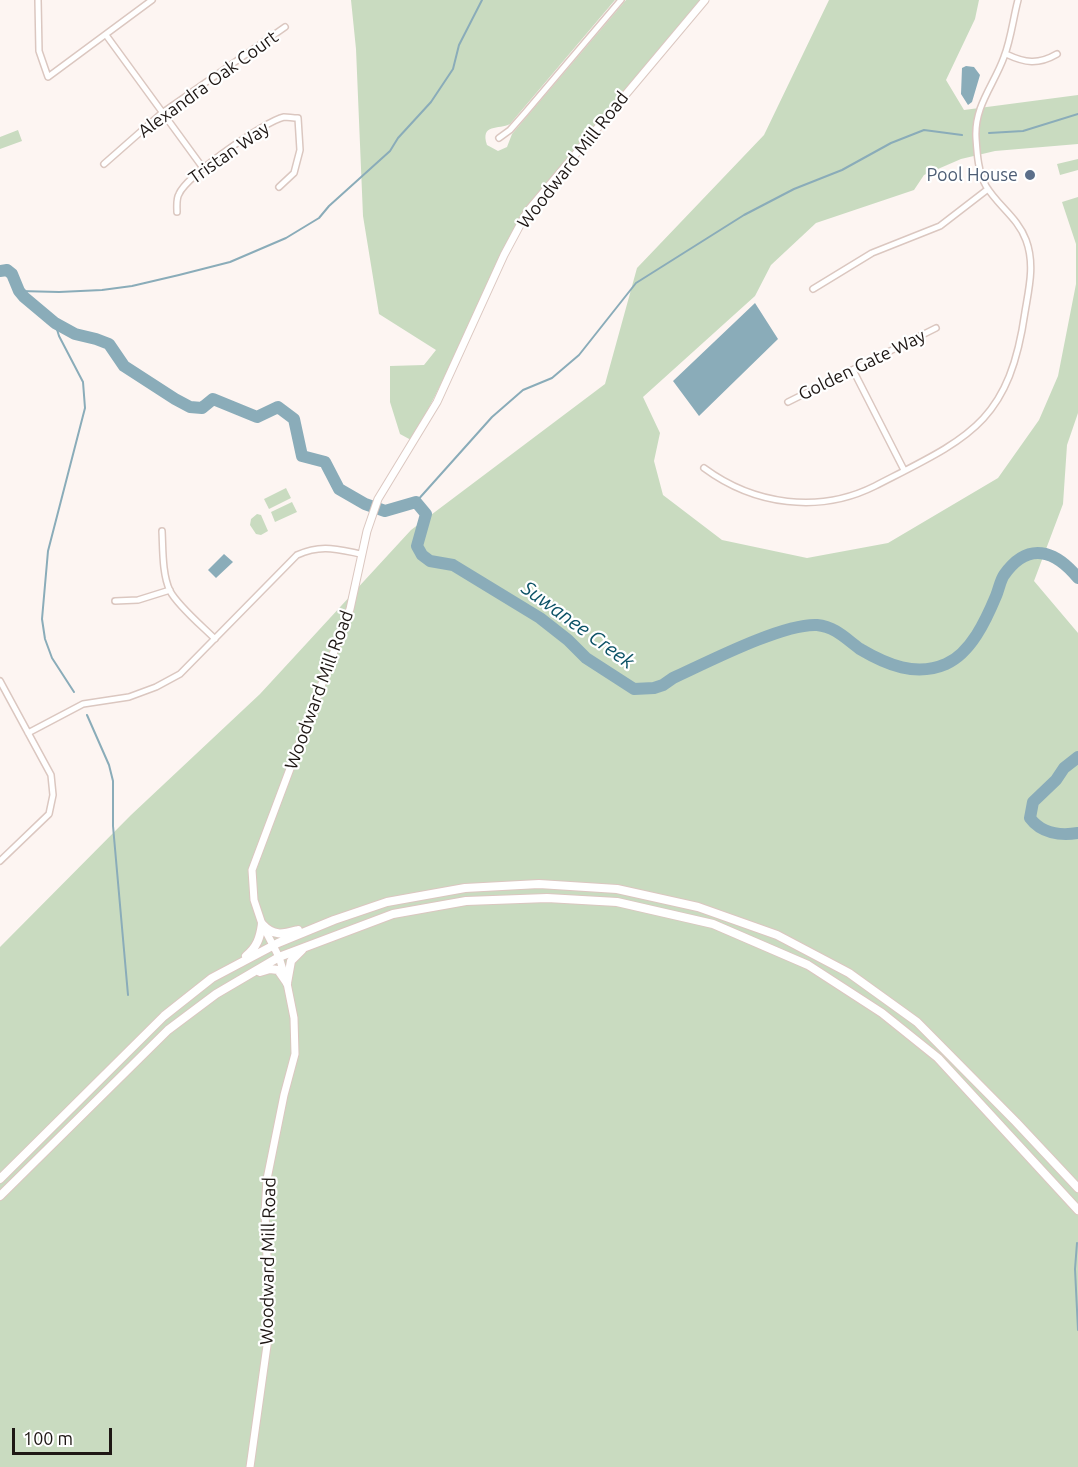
<!DOCTYPE html>
<style>
body{margin:0}
#map{position:relative;width:1078px;height:1467px;overflow:hidden;background:#fdf5f2;font-family:Ubuntu,sans-serif}
canvas{display:block}
.scale{position:absolute;left:12px;top:1428px;width:100px;height:27px;box-sizing:border-box;border:3px solid #1e1714;border-top:0;padding-left:8px;font-size:18px;line-height:21px;white-space:nowrap;color:#1e1714;-webkit-text-stroke:4px #fff;paint-order:stroke}
</style>
<div id="map">
<canvas width="1078" height="1467"></canvas>
<div class="scale">100 m</div>
</div>
<script>
const g = document.querySelector('canvas').getContext('2d');
g.lineJoin = 'round';
function paint(path, color) { g.fillStyle = color; g.fill(path, 'evenodd'); }
function stroke(path, color, width, dash) { g.strokeStyle = color; g.lineWidth = width; g.lineCap = dash ? 'butt' : 'round'; g.setLineDash(dash || []); g.stroke(path); }
function label(font, color, halo, rows, align = 'center') {
  g.font = font + ' Ubuntu,sans-serif'; g.lineWidth = 4.5; g.setLineDash([]); g.textBaseline = 'middle'; g.strokeStyle = halo; g.fillStyle = color; for (const [text, x, y, turn = 0] of rows) {
    g.save(); g.translate(x, y); g.rotate((+turn || 0) * Math.PI / 180); g.textAlign = isNaN(turn) ? turn : align; if (halo) g.strokeText(text, 0, 0); g.fillText(text, 0, 0); g.restore();
  }
}
paint(new Path2D(`
 M351,0H615L510,124C499,130 480,123 487,145L498,151L507,147L512,134L626,0H701L530,203C484,279 456,364 411,440L400,434L390,402V366L424,365L436,350L379,314L363,216L356,49Z
 M829,0H979L975,19L946,80L964,110L1078,95V144L995,151L961,159L924,175L914,190L816,223L771,265L755,296L643,397L660,433L654,461L663,495L722,540L807,558L888,543L998,478L1039,420L1058,376L1076,284V244L1062,202L1078,197V413L1067,445L1063,504L1034,581L1078,633V1467H0V947L131,815L260,694L411,530L605,384L637,268L764,135Z
 M18,130L22,141L0,149V137Z
 M1078,159V170L1060,175L1057,164Z
 M286,488L291,498L269,509L264,499Z
 M292,502L297,512L275,522L271,512Z
 M257,514L261,515L268,531L261,535L256,534L250,525L251,519Z`), '#c9dbc0');
paint(new Path2D(`
 M966,66L974,67L980,75L972,102L968,105L961,94L962,68Z
 M755,303L778,339L699,416L673,381Z
 M224,554L233,562L216,578L208,570Z`), '#8aacb9');
stroke(new Path2D(`
 M989,133L1023,131L1078,114
 M19,291L59,292L102,290L132,286L179,275L230,262L286,238L319,218L329,206L390,151L398,138L431,102L453,69L459,45L482,0
 M55,323L59,336L83,382L85,408L48,551L42,619L45,639L52,658L74,692
 M416,502L492,417L523,390L552,378L579,355L636,283L744,215L794,189L842,170L891,143L924,130L962,135
 M87,715L109,765L113,781V826L128,995
 M1077,1243L1075,1269L1078,1330`), '#8aacb9', 2);
stroke(new Path2D(`
 M0,271L7,270L12,274L19,291L24,297L55,323L75,334L96,339L109,344L124,366L175,399L190,407L202,408L213,399L257,417L278,407L294,419L302,456L325,462L339,489L365,504L385,511L416,502L426,514L417,546L422,555L430,561L453,565L540,618L568,640L586,658L634,689L654,688L663,685L673,678C706,663 783,623 817,625C836,627 846,639 860,649C887,665 916,677 946,664C971,653 986,620 996,596C999,589 1000,581 1004,575C1028,541 1055,550 1078,578
 M1078,757L1064,768L1056,780L1033,802L1030,818C1041,833 1060,836 1078,833`), '#8aacb9', 12);
const minor = new Path2D(`
 M38,0L39,51L48,77L152,0
 M106,35L203,168
 M1006,54C1025,63 1038,65 1057,54
 M499,138L510,130L525,113L621,0
 M104,164L162,113L285,27
 M177,212C177,207 176,199 179,194C186,176 265,121 284,117C288,117 293,118 298,118L300,150L294,173L279,187
 M813,289L872,253L940,226L988,189
 M853,370L904,470
 M788,402L936,328
 M704,468C754,505 819,514 875,486C968,438 1009,424 1025,312C1029,288 1035,264 1026,240C1018,218 998,206 986,186C978,172 977,153 976,138C974,106 994,85 1004,57C1011,39 1013,19 1018,0
 M162,531C163,549 162,574 170,591C178,606 202,626 215,639
 M115,601L138,600L170,590
 M0,681L51,775L53,795L49,814L0,861
 M28,733L83,704L129,697L156,687L180,674L297,555C321,544 336,549 361,554`);
const tertiary = new Path2D(`
 M250,1467L270,1324L265,1213L267,1179L284,1095L295,1054L294,1018L287,983L279,957L262,924L254,900L252,870L350,609L367,531L378,499L437,402L504,255L527,212L705,0`);
const secondary = new Path2D(`
 M262,924C274,937 283,934 298,930
 M246,956C257,947 260,938 262,924
 M260,972L270,969L278,970L287,983
 M287,983L291,961L302,950
 M0,1179L164,1016L212,978L278,943L334,920L387,902L465,888L539,884L617,889L698,907L777,935L849,973L917,1022L1016,1122L1078,1188
 M0,1196L168,1030L216,994L279,957L393,914L466,901L547,898L617,902L713,924L808,965L882,1013L938,1058L1078,1210`);
stroke(minor, '#dbc7c0', 8);
stroke(tertiary, '#dbc7c0', 9);
stroke(secondary, '#dbc7c0', 10);
stroke(minor, '#fff', 5);
stroke(tertiary, '#fff', 7);
stroke(secondary, '#fff', 8);
for (const [x, y, r, color] of [
 [1030,175,6,"#5c6f8a"]
]) { const dot = new Path2D(); dot.arc(x, y, r, 0, 2 * Math.PI); g.fillStyle = color; g.fill(dot); stroke(dot, '#fff', 2); }
label('18px', '#1e1714', '#fff', [
 ["Alexandra Oak Court",208,84,-36],
 ["Tristan Way",229,153,-35],
 ["Woodward Mill Road",573,160,-52],
 ["Golden Gate Way",862,365,-26],
 ["Woodward Mill Road",319,690,-70],
 ["Woodward Mill Road",268,1261,-89]
]);
label('18px', '#4e5e75', '#fff', [
 ["Pool House",1018,175]
], 'right');
label('italic 20px', '#0c5266', '#fff', [
 ["Suwanee Creek",578,625,36]
]);
</script>
